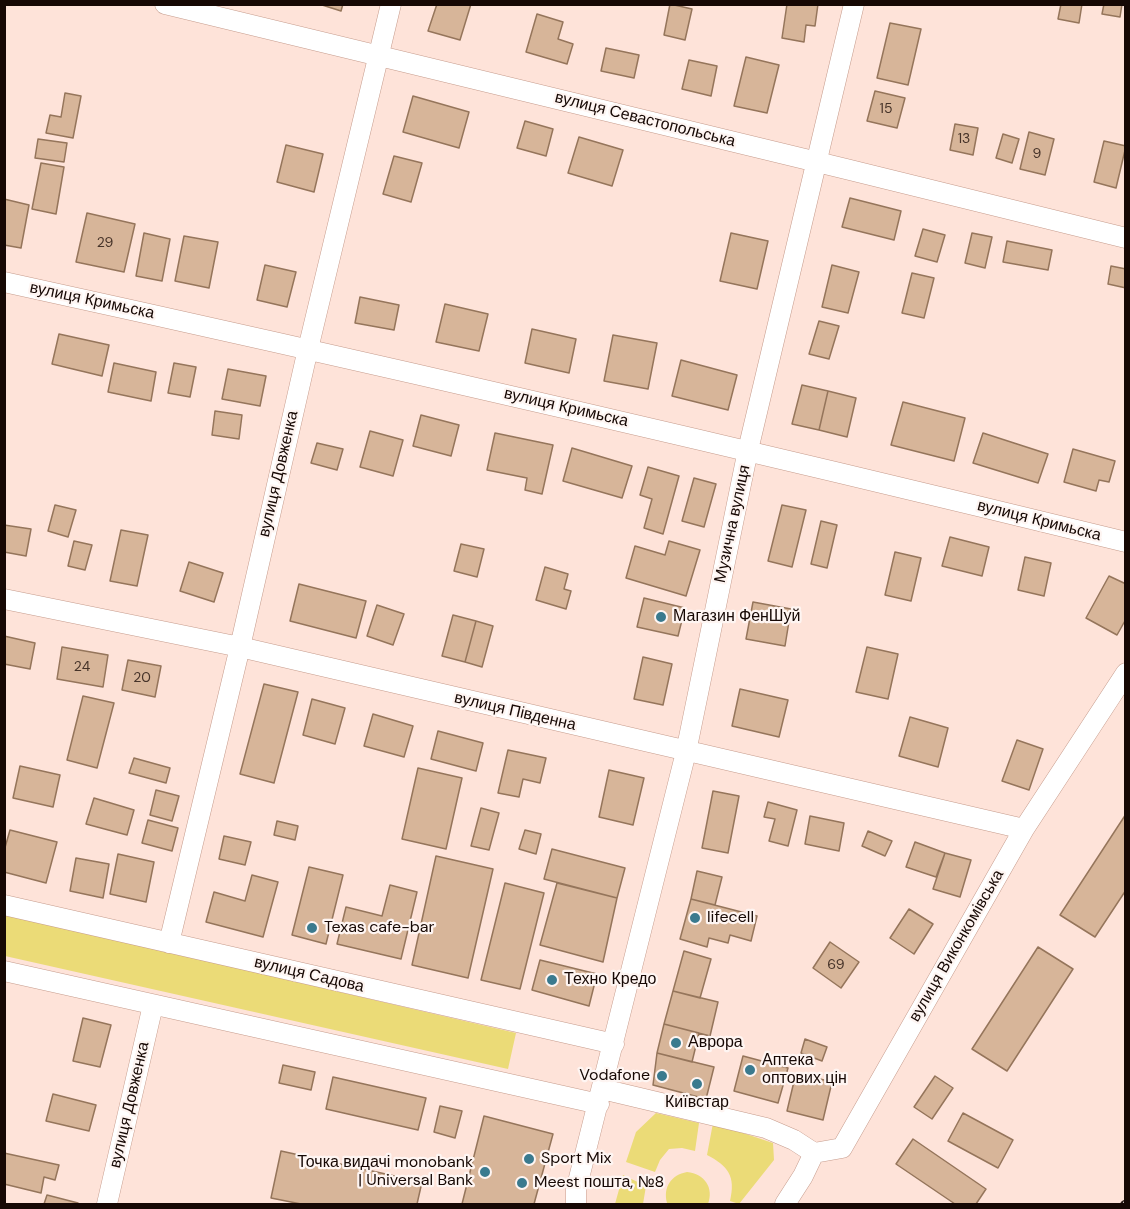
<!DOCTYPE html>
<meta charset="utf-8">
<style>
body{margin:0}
#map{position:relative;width:1130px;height:1209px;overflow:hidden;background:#fee3d9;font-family:"DM Sans",sans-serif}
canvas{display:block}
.frame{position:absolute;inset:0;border:6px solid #160804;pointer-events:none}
</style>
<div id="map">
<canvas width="1130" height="1209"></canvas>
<div class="frame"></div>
</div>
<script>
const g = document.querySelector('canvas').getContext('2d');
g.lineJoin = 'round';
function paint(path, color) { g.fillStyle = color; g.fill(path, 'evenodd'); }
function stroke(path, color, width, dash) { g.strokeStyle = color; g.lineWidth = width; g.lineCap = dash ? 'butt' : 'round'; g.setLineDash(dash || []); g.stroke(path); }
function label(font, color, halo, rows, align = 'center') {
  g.font = font + ' "DM Sans",sans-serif'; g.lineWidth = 4.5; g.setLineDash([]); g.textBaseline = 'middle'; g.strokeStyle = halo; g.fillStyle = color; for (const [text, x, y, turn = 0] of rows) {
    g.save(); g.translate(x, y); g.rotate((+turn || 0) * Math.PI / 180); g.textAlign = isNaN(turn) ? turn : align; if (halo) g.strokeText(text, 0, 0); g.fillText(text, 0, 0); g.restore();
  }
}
paint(new Path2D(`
 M5,914L516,1033L508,1069L5,956Z
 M656,1113L699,1123L695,1151L682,1148L669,1149L660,1160L655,1172L626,1162L636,1132Z
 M713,1123L773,1143L774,1160L739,1204L730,1201C736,1176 728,1166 707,1155Z
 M687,1172C705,1174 714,1188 708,1204L667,1203C663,1187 671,1175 687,1172Z
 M623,1175L646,1186L643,1204H615Z`), '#ebdb77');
const building = new Path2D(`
 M319,4H343L341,11Z
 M437,4H471L460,40L428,31Z
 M670,4L692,9L685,40L664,35Z
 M787,4H818L815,26L806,25L804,42L782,38Z
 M1061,4H1082L1079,23L1058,19Z
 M1104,4H1122L1120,17L1102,14Z
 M537,14L563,22L558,39L573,44L567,64L526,52Z
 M890,23L921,29L908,85L877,78Z
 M606,48L639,55L634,78L601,71Z
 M746,57L779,65L767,113L734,106Z
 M689,60L717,66L711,96L682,89Z
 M875,91L905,98L897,128L867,121Z
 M65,93L81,96L73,138L46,133L50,115L61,117Z
 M413,96L469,112L459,148L403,132Z
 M525,121L553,129L546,156L517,148Z
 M955,124L978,128L973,155L950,150Z
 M1029,132L1054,139L1045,175L1020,169Z
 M1003,134L1019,139L1012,163L996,158Z
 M579,137L623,150L612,186L568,173Z
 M38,139L67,143L64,162L35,158Z
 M1104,141L1126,146L1116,188L1094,182Z
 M286,145L323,154L314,192L277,182Z
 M394,156L422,163L411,202L383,194Z
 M41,163L64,167L56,214L32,209Z
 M850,198L901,211L894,240L842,227Z
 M4,199L29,205L21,248L4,245Z
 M87,213L135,224L124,272L76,262Z
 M923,229L945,235L937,262L915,256Z
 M144,233L170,239L162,281L136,276Z
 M731,233L768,241L757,289L720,281Z
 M972,233L992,237L985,268L965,263Z
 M184,236L218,242L209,288L175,281Z
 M1007,241L1052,250L1048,270L1003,262Z
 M265,265L296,272L287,307L257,300Z
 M832,265L859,272L848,313L822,307Z
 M1111,266L1126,269V288L1108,284Z
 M912,273L934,278L924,318L902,313Z
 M360,297L399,305L394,330L355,323Z
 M445,304L488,314L479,351L436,342Z
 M819,321L839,326L829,359L809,354Z
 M532,329L576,339L569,373L525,363Z
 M59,334L109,345L102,376L52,364Z
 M613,335L657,343L648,389L604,381Z
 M681,360L737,375L728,410L672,396Z
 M114,363L156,372L151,401L108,392Z
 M174,363L196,367L190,397L168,393Z
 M228,369L266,376L260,406L222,399Z
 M802,385L828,391L819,430L792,424Z
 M828,391L856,398L847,437L819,430Z
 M903,402L965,418L954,461L891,445Z
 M215,411L242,415L239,439L212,435Z
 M421,415L459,425L451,456L413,446Z
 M370,431L403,440L393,476L360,467Z
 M495,433L553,445L542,494L525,490L527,478L487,470Z
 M983,433L1048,454L1038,483L973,463Z
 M317,443L343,449L337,470L311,463Z
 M572,448L632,466L622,498L563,481Z
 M1073,449L1115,461L1109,482L1099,480L1096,491L1064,482Z
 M648,467L679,476L663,534L644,528L652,499L640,495Z
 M694,478L716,484L704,527L682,521Z
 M55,505L76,510L68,537L48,531Z
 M782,505L806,510L792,567L768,561Z
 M821,521L837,525L827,568L811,564Z
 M4,525L31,529L26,556L4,552Z
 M121,530L148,535L137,586L110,581Z
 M950,537L989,547L982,576L942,566Z
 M74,541L92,545L85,570L68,566Z
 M669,541L700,550L686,596L626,578L635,546L665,555Z
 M461,544L484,549L477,577L454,571Z
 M895,552L921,558L911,601L885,595Z
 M1025,557L1051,563L1044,596L1018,590Z
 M189,562L223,573L214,602L180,591Z
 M545,567L568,574L564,589L571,591L566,609L536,600Z
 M1109,576L1126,584V619L1117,635L1086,618Z
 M299,584L366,601L356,638L290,621Z
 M644,598L685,608L678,636L637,627Z
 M753,602L791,609L785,646L746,639Z
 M377,605L404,614L393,645L367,636Z
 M453,615L476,621L465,662L442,656Z
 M476,621L493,626L482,667L465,662Z
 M4,636L35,643L30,669L4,664Z
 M62,647L108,655L103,687L57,679Z
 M867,647L898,654L888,699L856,692Z
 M643,657L672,664L663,705L634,699Z
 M128,660L161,666L155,697L122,690Z
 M264,684L298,692L274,783L240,774Z
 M740,689L788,700L779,737L732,726Z
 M83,696L114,703L97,768L67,760Z
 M312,699L345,708L335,744L303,735Z
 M373,714L413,726L404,757L364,746Z
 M910,717L948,728L938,767L899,756Z
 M438,731L483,743L476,771L431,759Z
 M1017,740L1043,749L1029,790L1002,781Z
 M508,750L546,758L540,783L523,779L519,797L498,793Z
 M134,758L170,768L166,783L129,773Z
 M20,766L60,775L53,807L13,798Z
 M418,768L462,778L446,849L402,839Z
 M609,770L644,778L633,825L599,817Z
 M156,790L179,796L172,821L150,815Z
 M713,791L739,796L728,853L702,848Z
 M94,798L134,810L127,835L86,824Z
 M768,802L797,810L788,846L769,841L775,819L764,817Z
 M481,808L499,813L489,850L471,846Z
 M1126,814V890L1095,937L1060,915Z
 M810,816L844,823L839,851L805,844Z
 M148,820L178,828L172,851L142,843Z
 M277,821L298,826L295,840L274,835Z
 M10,830L57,842L46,883L4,872V851Z
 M525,830L541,834L536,854L519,849Z
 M868,831L892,841L885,856L862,846Z
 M224,836L251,842L245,865L219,859Z
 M915,842L945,853L936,877L906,867Z
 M552,849L625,868L617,898L544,879Z
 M945,853L971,860L960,897L933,889Z
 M118,854L154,862L146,902L110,894Z
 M436,856L493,869L468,978L412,965Z
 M76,858L109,864L103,898L70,891Z
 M309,867L343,875L326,944L292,935Z
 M697,871L722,877L715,905L691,899Z
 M252,875L278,882L263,937L206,922L214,892L245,901Z
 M505,883L544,893L520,989L481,980Z
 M557,883L617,898L603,962L540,945Z
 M390,885L417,892L401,959L337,944L346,907L382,916Z
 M691,899L757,916L751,941L730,935L728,943L709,938L707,947L680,939Z
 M909,909L933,924L914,954L890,938Z
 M830,942L859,962L841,988L813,968Z
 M1038,947L1073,969L1007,1071L972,1049Z
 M684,951L711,959L700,998L673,991Z
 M540,960L597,974L589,1006L532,990Z
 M673,991L718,1002L710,1036L664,1024Z
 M83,1018L111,1025L100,1067L73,1061Z
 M664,1024L699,1033L692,1062L657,1053Z
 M805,1039L827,1047L822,1061L801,1053Z
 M657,1053L714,1067L706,1099L653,1085Z
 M743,1056L788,1068L778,1103L734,1091Z
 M283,1065L315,1072L311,1090L279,1083Z
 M796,1073L832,1082L823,1120L787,1111Z
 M935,1076L953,1088L932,1119L914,1107Z
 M333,1077L426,1098L418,1130L326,1109Z
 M53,1094L96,1105L89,1131L46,1121Z
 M440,1106L462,1111L455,1138L434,1132Z
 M963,1113L1013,1140L998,1168L948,1141Z
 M484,1116L553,1134L534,1204H462Z
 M913,1139L986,1189L976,1204H955L896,1164Z
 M281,1151L422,1182L417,1204H301L271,1198Z
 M4,1153L59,1165L55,1180L44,1177L41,1193L4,1184Z
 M47,1195L78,1203V1204H44Z`);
paint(building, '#d7b599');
stroke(building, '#95755b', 1.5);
const minor = new Path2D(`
 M165,4L846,169L1126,238
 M4,282C379,364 753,451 1126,542
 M4,599L240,647L1024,829
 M4,905L614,1044
 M169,943L240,647L308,349L391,4
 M4,971L599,1104
 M602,1089L766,1128L794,1140L814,1153
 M814,1153L842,1148L1024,829L1126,673
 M107,1204L153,1005
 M576,1204V1190L686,752L748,450L854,4
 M785,1204L803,1176L814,1153`);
stroke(minor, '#c69c8d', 21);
stroke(minor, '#fff', 20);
const rail = new Path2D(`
 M1124,1204L1126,1203`);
stroke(rail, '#2f1f1b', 7);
stroke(rail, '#fef5f2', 4.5, [14]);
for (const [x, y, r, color] of [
 [661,617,6,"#3a7a8e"],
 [695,918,6,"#3a7a8e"],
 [312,928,6,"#3a7a8e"],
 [552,980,6,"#3a7a8e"],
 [676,1043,6,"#3a7a8e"],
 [750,1070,6,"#3a7a8e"],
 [662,1076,6,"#3a7a8e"],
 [697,1084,6,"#3a7a8e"],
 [529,1159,6,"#3a7a8e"],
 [485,1172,6,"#3a7a8e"],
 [522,1183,6,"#3a7a8e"]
]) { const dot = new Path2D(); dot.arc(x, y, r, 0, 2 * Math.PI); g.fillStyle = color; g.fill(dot); stroke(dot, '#fef5f2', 2); }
label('14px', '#463329', null, [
 ["15",886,109],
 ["13",964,139],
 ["9",1037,154],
 ["29",105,243],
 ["24",82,667],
 ["20",142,678],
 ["69",836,965]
]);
label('16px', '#160804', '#fef5f2', [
 ["вулиця Севастопольська",645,120,14],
 ["вулиця Кримьска",92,301,12],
 ["вулиця Кримьска",566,408,13],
 ["вулиця Довженка",279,474,-77],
 ["вулиця Кримьска",1039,521,14],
 ["Музична вулиця",733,524,-78],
 ["вулиця Південна",515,712,13],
 ["вулиця Виконкомівська",957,946,-60],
 ["вулиця Садова",309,975,13],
 ["вулиця Довженка",130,1105,-77]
]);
label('16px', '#160804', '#fef5f2', [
 ["Магазин ФенШуй",673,617],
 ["lifecell",707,918],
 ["Texas cafe-bar",324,928],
 ["Техно Кредо",564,980],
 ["Аврора",688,1043],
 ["Аптека",762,1061],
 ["оптових цін",762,1079],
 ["Vodafone",650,1076,"right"],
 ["Київстар",697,1103,"center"],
 ["Sport Mix",541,1159],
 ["Точка видачі monobank",473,1163,"right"],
 ["| Universal Bank",473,1181,"right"],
 ["Meest пошта, №8",534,1183]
], 'left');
</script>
